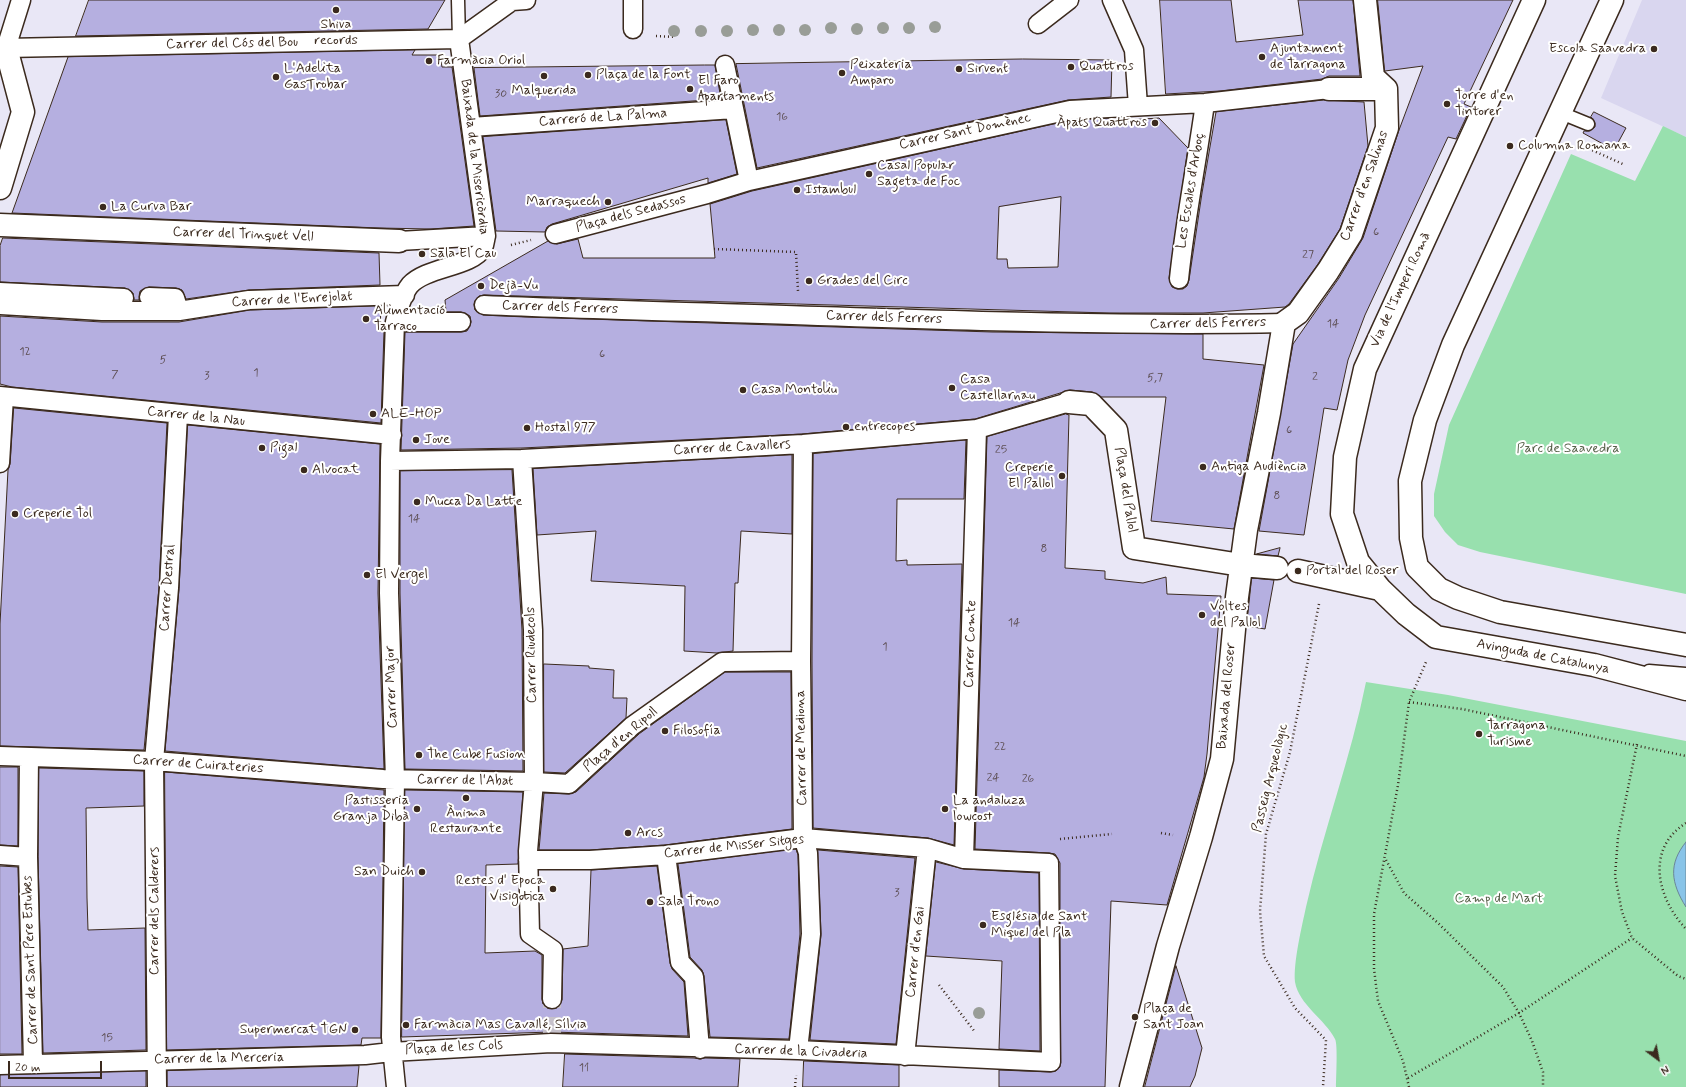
<!DOCTYPE html>
<meta charset="utf-8">
<style>
body{margin:0}
#map{position:relative;width:1686px;height:1087px;overflow:hidden;background:#e9e7f6;font-family:Mynerve,sans-serif}
canvas{display:block}
.north{position:absolute;left:1638px;top:1039px;width:40px;height:40px;-webkit-text-stroke:3px #fff;paint-order:stroke;rotate:148deg;font-size:11px;font-weight:700;line-height:16px;text-align:center;color:#3b2a1e}
.north::after{content:'';display:block;margin:auto;width:14px;height:18px;background:#3b2a1e;clip-path:polygon(50% 0,100% 100%,50% 72%,0 100%)}
.scale{position:absolute;left:8px;top:1061px;width:94px;height:18px;box-sizing:border-box;border:2px solid #3b2a1e;border-top:0;padding-left:5px;font-size:12px;line-height:14px;white-space:nowrap;color:#3b2a1e;-webkit-text-stroke:3px #fff;paint-order:stroke}
</style>
<div id="map">
<canvas width="1686" height="1087"></canvas>
<div class="north">N</div>
<div class="scale">20 m</div>
</div>
<script>
const g = document.querySelector('canvas').getContext('2d');
g.lineJoin = 'round';
function paint(path, color) { g.fillStyle = color; g.fill(path, 'evenodd'); }
function stroke(path, color, width, dash) { g.strokeStyle = color; g.lineWidth = width; g.lineCap = dash ? 'butt' : 'round'; g.setLineDash(dash || []); g.stroke(path); }
function label(font, color, halo, rows, align = 'center') {
  g.font = font + ' Mynerve,sans-serif'; g.lineWidth = 4; g.setLineDash([]); g.textBaseline = 'middle'; g.strokeStyle = halo; g.fillStyle = color; for (const [text, x, y, turn = 0] of rows) {
    g.save(); g.translate(x, y); g.rotate((+turn || 0) * Math.PI / 180); g.textAlign = isNaN(turn) ? turn : align; if (halo) g.strokeText(text, 0, 0); g.fillText(text, 0, 0); g.restore();
  }
}
paint(new Path2D(`
 M1642,0H1686V137L1601,98Z`), '#d9d6ef');
paint(new Path2D(`
 M1663,126L1686,137V594L1480,552L1458,545L1445,532L1434,516V494L1449,425L1571,154L1635,181Z
 M1366,682L1448,695L1686,741V1087H1336C1336,1078 1338,1044 1335,1039C1325,1019 1299,1005 1295,982C1293,963 1302,926 1306,907C1323,831 1351,758 1366,682Z`), '#98e0ae');
const water = new Path2D(`
 M1686,842V907C1671,883 1668,864 1686,842Z`);
paint(water, '#89c4e8');
stroke(water, '#6a8697', 1);
const building = new Path2D(`
 M89,0H445L428,29L76,36Z
 M1160,0H1231L1236,42L1303,35L1298,0H1353L1360,76H1329L1322,79L1220,91L1166,94Z
 M1378,0H1513L1464,104L1471,107L1456,139L1448,137L1365,315L1348,360L1337,410L1324,408L1304,535L1259,531L1293,344L1339,278L1363,238L1399,130L1423,66L1385,71Z
 M415,50L412,55H440L442,67H452L474,226L431,229L379,228L12,213L68,57Z
 M1023,59L1112,60L1111,97L1068,100L757,168L736,64Z
 M705,65H715L721,99L480,116L474,68Z
 M1324,100L1364,102L1368,146L1340,229L1318,264L1289,304L1285,307L1203,313H1109L484,295L479,296L474,304L475,310L483,315L525,317L992,332L1203,334V359L1264,365L1234,529L1151,521L1166,397H1101L1092,392L1070,390L975,419L802,434L522,448L401,450L405,332H461L467,331L471,322L470,316L461,312H446L445,300L548,241L557,244L578,239L583,258H715L710,204L752,191L1071,120L1111,118V121L1159,118L1188,148L1169,278L1172,287L1177,289H1183L1187,286L1189,280L1202,193L1216,112ZM1061,197L1058,267L1008,268L1007,259H997L999,207Z
 M1594,112L1626,128L1614,150L1583,133L1584,131H1589L1595,127V123L1591,117Z
 M726,120L737,174L708,183V178L552,224L547,227L545,232L496,231L483,137Z
 M3,238L379,253L380,285L249,290L186,299L182,290L176,288L149,287L140,291L139,300H134L133,293L125,288L0,282V246Z
 M381,306L380,331H384L381,423L12,387L0,384V316L102,322H179L250,310Z
 M14,408L167,423L159,587L144,750L0,746V624L8,470L10,464Z
 M1066,414L1069,415L1065,568L1105,571V579L1143,583L1166,577L1167,594L1221,596L1207,754L1204,777L1167,905L1111,901L1105,1087H999V1070L1050,1072L1056,1071L1060,1067V863L1055,854L1049,853L975,849L987,437Z
 M188,425L380,444L378,593L384,769L165,751L179,589Z
 M966,440L964,499H897L896,561L907,560V565L962,564L954,845L928,838L813,828L812,661L813,454Z
 M792,455V534L741,531L738,583H735L733,651L717,653L684,651L685,586L591,581L596,531L537,535L533,469Z
 M512,470L522,630L523,771L405,769L400,593V471Z
 M1280,548L1278,556L1257,554Z
 M1252,578L1274,580L1265,629L1247,626Z
 M544,664L589,666V668L614,670L613,698H627L626,718L565,773L544,772Z
 M725,672H791L792,829L665,845L590,850H539L544,793L569,794L576,792L639,734Z
 M0,767H18V846L0,845Z
 M39,768L144,771V806L86,808L87,898L88,930L145,928L146,1050L43,1053L38,857Z
 M165,772L384,790L381,1038H362L361,1045L167,1050Z
 M405,790L523,792L518,864L486,865L485,953L535,951L542,955V999L543,1004L547,1008H557L562,1000L563,949L588,946L591,870L657,866L670,963L672,969L684,982L688,1036L551,1032L402,1037Z
 M796,849L798,855L800,934L789,1039L710,1037L704,976L702,970L690,957L678,864Z
 M818,850L915,858L896,1044L810,1040L821,935Z
 M936,862L964,869L1039,873L1040,1051L999,1049L1002,961L926,956Z
 M0,866L18,867L22,1054H0Z
 M1176,966L1202,1048L1195,1076L1190,1087H1145Z
 M565,1054L694,1058L700,1059L705,1058L740,1059L738,1087H563Z
 M804,1061L899,1065V1087H803Z
 M359,1066L357,1087H167V1071Z
 M146,1071V1087H0V1075Z`);
paint(building, '#b5afe0');
stroke(building, '#3b2a1e', 1);
stroke(new Path2D(`
 M552,1035V999`), '#c6c1cb', 18, [18, 9]);
const service = new Path2D(`
 M458,0L459,39
 M1561,113L1588,124
 M1649,671L1686,674`);
const pedestrian = new Path2D(`
 M1112,0L1134,50L1138,106
 M1038,24L1069,0
 M633,29V0
 M459,39L512,1L526,0
 M6,48L459,39
 M0,57L6,48L21,0
 M725,65L749,181
 M471,127L734,109
 M555,234L707,194L749,181L1070,110L1205,103L1329,89
 M399,241L486,236
 M1179,279C1185,220 1197,162 1205,103
 M0,292L124,298
 M149,297L175,298L179,311
 M0,305L102,311H179L249,300L405,295
 M484,305C595,310 706,312 818,316C973,321 1128,326 1284,323
 M395,322H461
 M0,396L392,435
 M522,459L533,630L534,782L528,851L530,934L553,950L552,999
 M390,461L522,459L803,444L977,429L1069,402
 M0,463L4,397
 M0,756L154,761L383,779L534,782L569,784L632,726L722,662L801,661
 M29,757L28,857L33,1063
 M0,855L28,857
 M666,855L680,962L694,977L700,1049
 M964,859L977,429
 M798,1050L811,934L808,853L803,838L801,661L803,444
 M905,1056L927,848
 M0,1065L365,1055L391,1052L551,1043L798,1050L1051,1062L1049,863L964,859L927,848L803,838L666,855L590,860H528
 M157,1087L154,761L169,588L178,415
 M396,1087L391,1037L395,780L389,593L390,461L395,322C398,310 402,295 410,285C426,267 472,267 483,248C485,244 485,239 486,236L459,39`);
const minor = new Path2D(`
 M1365,0L1373,77L1386,89
 M1534,0L1365,369L1345,457L1342,514L1358,562L1380,589L1406,614L1436,637L1594,665L1686,689
 M1612,0L1453,345L1425,420L1410,481L1411,538L1417,567L1439,589L1458,598L1500,612L1686,645
 M1329,89H1386
 M0,188L23,112L6,48
 M0,225L399,241
 M1069,402L1091,404L1116,430L1134,548L1241,565L1277,568
 M1298,571L1380,589
 M1131,1087L1168,946L1201,837L1222,759L1237,597L1246,530L1269,413L1284,323L1298,313L1328,271L1351,234L1387,128L1386,89`);
stroke(service, '#3b2a1e', 15);
stroke(pedestrian, '#3b2a1e', 21);
stroke(minor, '#3b2a1e', 25);
stroke(new Path2D(`
 M656,36L676,37
 M1585,147L1625,165
 M511,245L531,240
 M714,249L796,252L798,291
 M1319,604L1290,752L1266,834L1260,911L1264,956L1295,1008L1326,1040L1323,1087
 M1409,702L1462,709L1686,756
 M1637,744L1618,837L1615,876L1622,912L1632,938L1678,976L1686,979
 M1686,823C1645,849 1657,898 1686,929
 M1161,833L1173,835
 M1060,839L1112,834
 M1386,860L1404,893L1438,923L1503,987L1519,1013L1532,1041L1543,1072V1087
 M939,985L975,1032
 M1408,1078L1519,1013L1632,938
 M795,1087L796,1075
 M1409,1087L1403,1061L1378,1001L1374,969V914L1398,785L1409,702L1426,662`), '#3b2a1e', 2.5, [1, 3]);
stroke(service, '#fff', 12);
stroke(pedestrian, '#fff', 18);
stroke(minor, '#fff', 22);
g.fillStyle = '#999d97';
for (const [x, y] of [
 [935,27],
 [831,28],
 [883,28],
 [909,28],
 [857,29],
 [753,30],
 [779,30],
 [805,30],
 [674,31],
 [701,31],
 [727,31],
 [979,1013]
]) { g.beginPath(); g.arc(x, y, 6, 0, 2 * Math.PI); g.fill(); }
for (const [x, y, r, color] of [
 [336,10,4,"#3b2a1e"],
 [1654,49,4,"#3b2a1e"],
 [1262,57,4,"#3b2a1e"],
 [429,61,4,"#3b2a1e"],
 [1071,67,4,"#3b2a1e"],
 [959,69,4,"#3b2a1e"],
 [842,73,4,"#3b2a1e"],
 [588,75,4,"#3b2a1e"],
 [544,76,4,"#3b2a1e"],
 [276,77,4,"#3b2a1e"],
 [690,89,4,"#3b2a1e"],
 [1447,104,4,"#3b2a1e"],
 [1155,123,4,"#3b2a1e"],
 [1510,146,4,"#3b2a1e"],
 [869,174,4,"#3b2a1e"],
 [797,190,4,"#3b2a1e"],
 [608,202,4,"#3b2a1e"],
 [103,207,4,"#3b2a1e"],
 [422,254,4,"#3b2a1e"],
 [809,281,4,"#3b2a1e"],
 [481,286,4,"#3b2a1e"],
 [366,319,4,"#3b2a1e"],
 [952,388,4,"#3b2a1e"],
 [743,390,4,"#3b2a1e"],
 [373,414,4,"#3b2a1e"],
 [846,427,4,"#3b2a1e"],
 [527,428,4,"#3b2a1e"],
 [416,440,4,"#3b2a1e"],
 [262,448,4,"#3b2a1e"],
 [1203,467,4,"#3b2a1e"],
 [304,470,4,"#3b2a1e"],
 [1062,476,4,"#3b2a1e"],
 [417,502,4,"#3b2a1e"],
 [15,514,4,"#3b2a1e"],
 [1298,571,4,"#3b2a1e"],
 [367,575,4,"#3b2a1e"],
 [1202,615,4,"#3b2a1e"],
 [665,731,4,"#3b2a1e"],
 [1479,734,4,"#3b2a1e"],
 [419,755,4,"#3b2a1e"],
 [466,798,4,"#3b2a1e"],
 [417,809,4,"#3b2a1e"],
 [945,809,4,"#3b2a1e"],
 [628,833,4,"#3b2a1e"],
 [422,872,4,"#3b2a1e"],
 [553,889,4,"#3b2a1e"],
 [650,902,4,"#3b2a1e"],
 [983,925,4,"#3b2a1e"],
 [1135,1017,4,"#3b2a1e"],
 [406,1025,4,"#3b2a1e"],
 [355,1030,4,"#3b2a1e"]
]) { const dot = new Path2D(); dot.arc(x, y, r, 0, 2 * Math.PI); g.fillStyle = color; g.fill(dot); stroke(dot, '#fff', 1.5); }
label('12px', '#5a4b4e', null, [
 ["30",501,94],
 ["16",782,117],
 ["6",1376,232],
 ["27",1308,255],
 ["14",1333,324],
 ["12",25,352],
 ["6",602,354],
 ["5",163,360],
 ["1",256,373],
 ["7",115,375],
 ["3",207,376],
 ["2",1315,377],
 ["5,7",1155,378],
 ["6",1289,430],
 ["25",1001,450],
 ["8",1277,496],
 ["14",414,519],
 ["8",1044,549],
 ["14",1014,623],
 ["1",885,647],
 ["22",1000,747],
 ["24",993,778],
 ["26",1028,779],
 ["3",897,893],
 ["15",107,1038],
 ["11",584,1068]
]);
label('14px', '#3b2a1e', '#fff', [
 ["Shiva",336,25,"center"],
 ["records",336,41,"center"],
 ["Ajuntament",1270,49],
 ["de Tarragona",1270,65],
 ["Escola Saavedra",1646,49,"right"],
 ["Farmàcia Oriol",437,61],
 ["Peixateria",850,65],
 ["Amparo",850,81],
 ["Quattros",1079,67],
 ["L'Adelita",284,69],
 ["GasTrobar",284,85],
 ["Sirvent",967,69],
 ["Plaça de la Font",596,75],
 ["El Faro",698,81],
 ["Apartaments",698,97],
 ["Malquerida",544,91,"center"],
 ["Torre d'en",1455,96],
 ["Tintorer",1455,112],
 ["Àpats Quattros",1147,123,"right"],
 ["Columna Romana",1518,146],
 ["Casal Popular",877,166],
 ["Sageta de Foc",877,182],
 ["Istambul",805,190],
 ["Marraquech",600,202,"right"],
 ["La Curva Bar",111,207],
 ["Sala El Cau",430,254],
 ["Grades del Circ",817,281],
 ["Dejà-Vu",489,286],
 ["Alimentació",374,311],
 ["Tarraco",374,327],
 ["Casa",960,380],
 ["Castellarnau",960,396],
 ["Casa Montoliu",751,390],
 ["ALE-HOP",381,414],
 ["entrecopes",854,427],
 ["Hostal 977",535,428],
 ["Jove",424,440],
 ["Pigal",270,448],
 ["Antiga Audiència",1211,467],
 ["Creperie",1054,468,"right"],
 ["El Pallol",1054,484,"right"],
 ["Alvocat",312,470],
 ["Mucca Da Latte",425,502],
 ["Creperie Tol",23,514],
 ["Portal del Roser",1306,571],
 ["El Vergel",375,575],
 ["Voltes",1210,607],
 ["del Pallol",1210,623],
 ["Tarragona",1487,726],
 ["Turisme",1487,742],
 ["Filosofía",673,731],
 ["The Cube Fusion",427,755],
 ["Pastisseria",409,801,"right"],
 ["Granja Dibà",409,817,"right"],
 ["La andaluza",953,801],
 ["lowcost",953,817],
 ["Ànima",466,813,"center"],
 ["Restaurante",466,829,"center"],
 ["Arcs",636,833],
 ["San Duich",414,872,"right"],
 ["Restes d' Epoca",545,881,"right"],
 ["Visigotica",545,897,"right"],
 ["Sala Trono",658,902],
 ["Església de Sant",991,917],
 ["Miquel del Pla",991,933],
 ["Plaça de",1143,1009],
 ["Sant Joan",1143,1025],
 ["Farmàcia Mas Cavallé, Sílvia",414,1025],
 ["Supermercat TGN",347,1030,"right"]
], 'left');
label('14px', '#3b2a1e', '#fff', [
 ["Carrer del Cós del Bou",232,44,-1],
 ["Carreró de La Palma",603,118,-4],
 ["Carrer Sant Domènec",965,132,-12],
 ["Baixada de la Misericòrdia",474,157,83],
 ["Carrer d'en Salinas",1365,186,-70],
 ["Les Escales d'Arboç",1191,191,-81],
 ["Plaça dels Sedassos",631,214,-15],
 ["Carrer del Trinquet Vell",243,235,2],
 ["Via de l'Imperi Romà",1401,290,-65],
 ["Carrer de l'Enrejolat",292,300,-3],
 ["Carrer dels Ferrers",560,308,2],
 ["Carrer dels Ferrers",884,318,2],
 ["Carrer dels Ferrers",1208,324,-1],
 ["Carrer de la Nau",196,417,6],
 ["Carrer de Cavallers",732,448,-3],
 ["Plaça del Pallol",1125,490,81],
 ["Carrer Destral",168,588,-86],
 ["Carrer Comte",971,644,-88],
 ["Carrer Riudecols",532,655,-91],
 ["Avinguda de Catalunya",1543,657,11],
 ["Carrer Major",392,687,-92],
 ["Baixada del Roser",1227,696,-85],
 ["Plaça d'en Ripoll",621,740,-40],
 ["Carrer de Mediona",802,748,-91],
 ["Carrer de Cuirateries",198,765,4],
 ["Passeig Arqueològic",1271,778,-76],
 ["Carrer de l'Abat",465,781,1],
 ["Carrer de Misser Sitges",734,847,-6],
 ["Carrer dels Calderers",155,911,-90],
 ["Carrer d'en Gai",916,952,-84],
 ["Carrer de Sant Pere Estubes",31,960,-92],
 ["Plaça de les Cols",454,1048,-3],
 ["Carrer de la Civaderia",801,1052,2],
 ["Carrer de la Merceria",219,1059,-1]
]);
label('14px', '#576149', '#fff', [
 ["Parc de Saavedra",1568,449],
 ["Camp de Mart",1499,899]
]);
</script>
